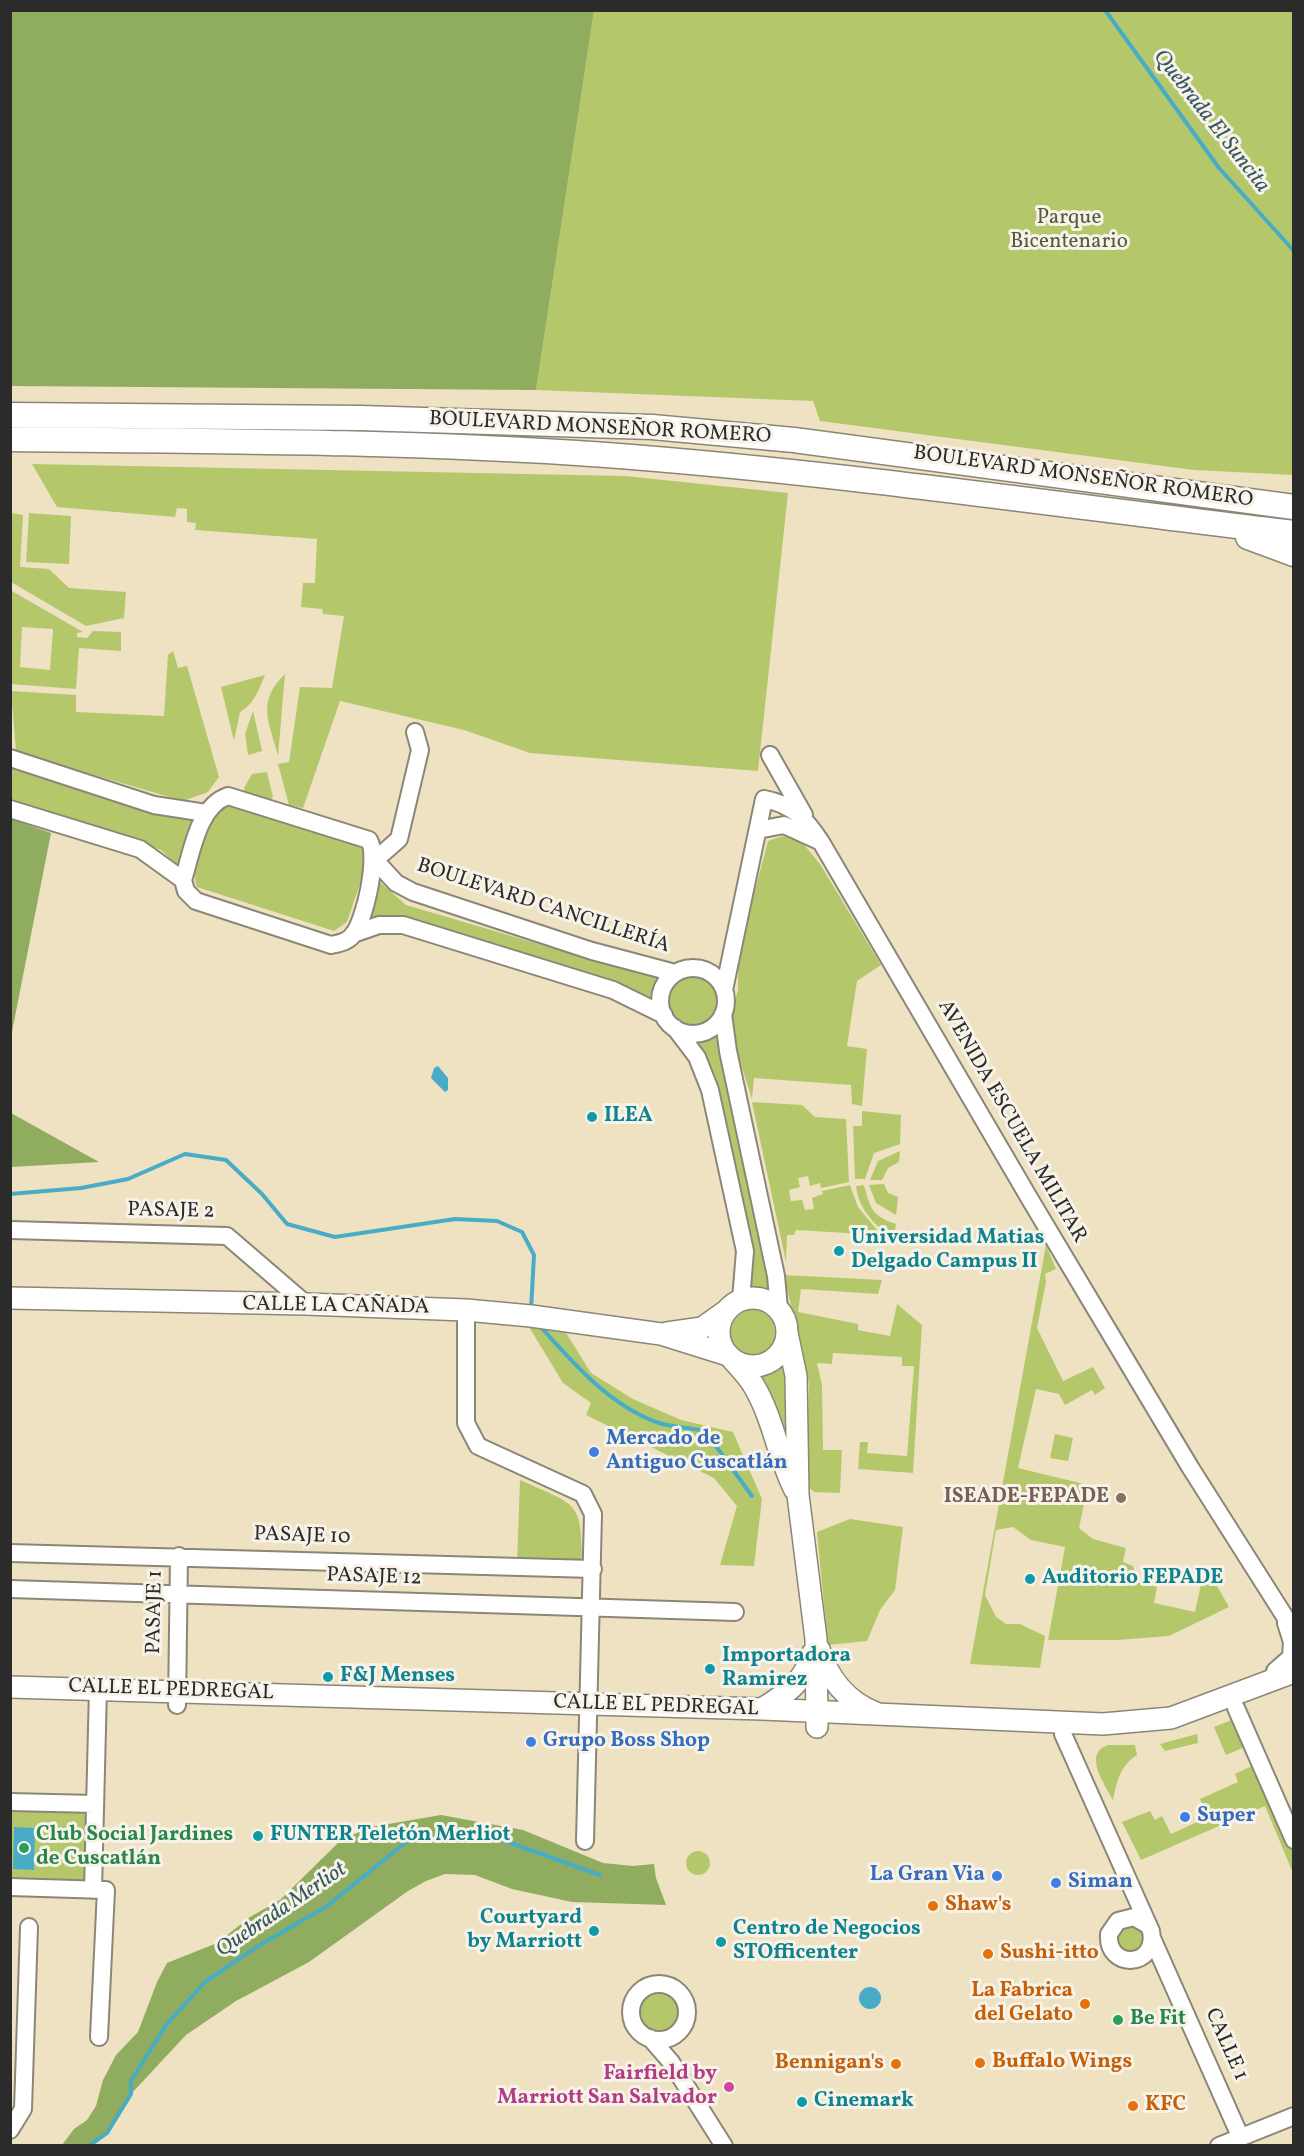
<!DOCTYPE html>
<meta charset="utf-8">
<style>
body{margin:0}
#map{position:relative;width:1304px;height:2156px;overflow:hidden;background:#eee2c3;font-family:Vollkorn,serif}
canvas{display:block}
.frame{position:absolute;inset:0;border:12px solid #2b2b2b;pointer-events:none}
</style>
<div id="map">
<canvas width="1304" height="2156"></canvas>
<div class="frame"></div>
</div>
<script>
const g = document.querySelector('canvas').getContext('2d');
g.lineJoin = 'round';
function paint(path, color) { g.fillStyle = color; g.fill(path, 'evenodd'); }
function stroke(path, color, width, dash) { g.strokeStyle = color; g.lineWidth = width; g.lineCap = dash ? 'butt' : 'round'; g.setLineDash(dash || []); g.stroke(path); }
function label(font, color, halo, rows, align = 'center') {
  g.font = font + ' Vollkorn,serif'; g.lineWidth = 6; g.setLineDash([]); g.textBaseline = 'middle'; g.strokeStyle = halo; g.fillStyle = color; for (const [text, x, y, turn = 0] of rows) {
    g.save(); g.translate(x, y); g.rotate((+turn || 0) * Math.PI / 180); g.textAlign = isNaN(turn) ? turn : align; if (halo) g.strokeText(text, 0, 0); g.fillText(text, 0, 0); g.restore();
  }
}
paint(new Path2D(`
 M594,11H1293V475L1194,470L820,421L813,401L536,390Z
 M32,464L625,476L788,493L758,771L530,753L464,730L340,701L303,808L289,805L278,764L289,762L300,687L332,688L344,616L323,614L322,609L301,607L303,583H315L317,539L195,530L196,523L187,522V509L177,508L175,517L57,507Z
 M11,513L23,515L20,567L49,569L69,588L126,592L124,618L86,626L11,582Z
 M29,513L71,516L69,564L26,562Z
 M10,590L83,632L77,633V637L87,638L93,631L121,632V651L79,648L76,689L11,684ZM22,627L53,629L50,670L20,667Z
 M173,651L178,668L187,666L219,777L208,792L183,801L16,752L11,691L76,695V712L164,716L168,655Z
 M285,674L278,756C269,721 256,702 285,674Z
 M265,675C258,691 255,703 240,712L234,741L221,687Z
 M253,711L262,751L248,755L245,734Z
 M11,765L176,817L195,819L178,866L161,850L11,800Z
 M267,772L273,797L268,802L245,794L244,788L252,774Z
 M230,802L361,847L367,863L347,922L334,931L197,887C188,862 206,827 219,805Z
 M783,836L801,841L820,864L881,965L857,981L847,1046L867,1049L862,1106L852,1104L851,1085L754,1078L752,1099L728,1023L738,990V955L768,841Z
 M380,882L406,905L658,979L652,1002L627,987L404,916L369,917Z
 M666 999a27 27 0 1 1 54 0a27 27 0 1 1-54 0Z
 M721,1032L763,1232L771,1297L749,1294L753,1267L728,1127L720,1092L699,1042Z
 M752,1102L802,1105L815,1117L846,1119L849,1182L821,1188L820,1183L810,1186L808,1176L798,1178L800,1187L789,1190L791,1201L802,1200L805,1210L814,1209L812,1198L823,1194L822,1191L850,1185L858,1207L881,1235L796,1230L794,1235H787L786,1262Z
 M862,1111L901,1115L900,1144L874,1153L865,1179H855L853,1126H862Z
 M900,1151L899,1162L888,1168L882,1180H870L878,1161Z
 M884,1184L888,1193L898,1197L896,1215L876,1203L869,1185Z
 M864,1185C870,1208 872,1216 896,1224L894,1238C876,1228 858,1208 856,1186Z
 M1046,1245L1056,1269L1045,1274L1046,1282L1037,1328L1063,1381L1093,1367L1105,1388L1095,1395L1092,1390L1065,1405L1059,1394L1036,1389L1018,1468L1088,1485L1079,1528L1093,1539L1126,1548L1123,1562L1133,1566L1136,1575L1134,1581L1157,1587L1154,1603L1195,1612L1205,1565L1229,1607L1169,1636L1117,1640H1048L1065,1547L1031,1540L1013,1527L996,1530L985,1595L996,1617L1002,1621L1006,1624H1020L1045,1636L1040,1668L970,1664Z
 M783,1275L882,1280L878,1294L801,1289L798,1312L858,1324V1330L890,1336L897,1304L922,1325L913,1473L858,1469L860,1442H868L867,1453L907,1456L914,1366H902V1357L833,1353L832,1364L817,1363L822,1385L823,1450H842L840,1493L814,1492L806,1485L809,1385L802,1347Z
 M723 1332a30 30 0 1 1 60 0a30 30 0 1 1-60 0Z
 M526,1322L563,1328L591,1373L633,1399L681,1420L733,1432L762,1499L754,1566L720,1565L737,1506L714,1478L586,1415L591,1403L563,1383Z
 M786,1362L791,1463L757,1377Z
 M1055,1434L1073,1438L1068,1461L1050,1458Z
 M520,1480C577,1506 582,1499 582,1565L517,1563Z
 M850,1519L903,1527L895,1590L880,1610L867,1641L828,1645L817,1532Z
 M1234,1719L1247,1746L1226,1755L1214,1727Z
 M1197,1734L1198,1743L1165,1751L1160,1744Z
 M1108,1745H1135L1137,1755C1120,1766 1117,1781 1113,1800C1105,1784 1082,1754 1108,1745Z
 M1256,1764L1293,1851V1873L1265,1806L1141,1860L1122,1822L1150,1811L1155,1820L1162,1816L1171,1834L1208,1817L1200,1799L1238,1782L1235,1774Z
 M11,1806L90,1808L88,1885L11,1883Z
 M686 1863a12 12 0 1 1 24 0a12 12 0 1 1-24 0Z
 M1126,1922L1145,1930L1142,1951L1122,1953L1115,1934Z
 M639 2012a20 20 0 1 1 40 0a20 20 0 1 1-40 0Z`), '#b4c86b');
paint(new Path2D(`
 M11,10L594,11L536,390L11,386Z
 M11,819L51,833L11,1037L10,819Z
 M11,1113L99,1162L11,1167Z
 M441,1815L523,1830L603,1863L633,1866L654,1864L656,1878L666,1905L572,1902L512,1889L475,1875L445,1874L426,1881L408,1891L309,1962L236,2001L186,2035L131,2094L107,2133L89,2145H62L74,2129L87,2120L96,2106L103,2080L116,2055L138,2032L157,1982L167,1963L217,1943L250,1917L280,1900L341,1840L371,1827Z`), '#8fac5f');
paint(new Path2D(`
 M438,1066L448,1078V1090L445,1092L431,1078L434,1068Z
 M14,1827L35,1828L34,1870L13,1869Z
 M859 1998a11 11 0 1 1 22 0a11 11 0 1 1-22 0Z`), '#48acc7');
stroke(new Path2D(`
 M1105,10L1219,168L1294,251
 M10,1194L81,1188L128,1179L185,1154L226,1160L262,1194L287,1224L335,1237L455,1219L497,1221L522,1232L534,1255L531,1310
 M540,1326C573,1363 610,1406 659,1423C673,1427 690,1428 705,1431L752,1496
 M89,2146L107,2133L131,2094V2081L166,2025L205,1982L255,1948L327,1906L406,1842L480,1832L600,1875`), '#48acc7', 4);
const minor = new Path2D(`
 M415,732L420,750L399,839L382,854L373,858L396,883L413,892L592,951L675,973
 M770,755L804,815
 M10,758L154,805L206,813
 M228,796L369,840C379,857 365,920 353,935C347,942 340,943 331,945L196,901L186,891L183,880C192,852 198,806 228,796Z
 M10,809L140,849L183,880
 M758,830L784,825L819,841
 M353,934L379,925H403L613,990L664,1015
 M660 1001a33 33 0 1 1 66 0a33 33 0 1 1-66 0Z
 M724,990L764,799C792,804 806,819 821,842L1031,1201L1190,1467L1294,1631
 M723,1014L728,1051L776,1276L779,1309
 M675,1028L697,1057L710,1090L745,1251L741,1300
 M10,1230L227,1236L306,1304
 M466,1310V1423L478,1446L583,1494L593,1514L585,1841
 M10,1553L593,1569
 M10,1589L735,1612
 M1275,1671L1291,1657L1292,1642L1286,1623
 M177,1705L179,1556
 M1236,1708L1294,1840
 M1063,1734L1151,1931C1158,1968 1106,1970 1109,1934L1118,1921L1134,1917L1148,1925
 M10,1802L95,1804
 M10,1887L106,1890L99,2037
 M93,1890L98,1688
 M1152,1938L1240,2136
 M631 2012a28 28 0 1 1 56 0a28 28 0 1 1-56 0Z
 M650,2038L671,2062L724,2146
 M10,2130L23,2109L29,1927
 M1219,2146L1294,2116`);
const major = new Path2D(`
 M719 1332a34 34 0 1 1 68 0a34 34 0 1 1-68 0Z
 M10,1298L306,1304L466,1310L531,1316L661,1334L728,1355
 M667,1333L702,1328L726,1311
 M787,1333L796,1376L798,1495L816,1639L817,1727
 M733,1360C740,1368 748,1376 754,1386C773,1418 778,1457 795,1490
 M819,1649C828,1678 847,1702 876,1713
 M10,1687L762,1709L1103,1724L1171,1718L1294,1672
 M762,1709C786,1694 804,1682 812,1654`);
const highway = new Path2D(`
 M10,415L360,418L652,427L794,440L1294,507
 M10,439C208,441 408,441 606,455C835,472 1065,506 1294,533
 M1248,537L1294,554`);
stroke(minor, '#8c8677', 20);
stroke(major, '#8c8677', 24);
stroke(highway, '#8c8677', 27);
stroke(minor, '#fff', 16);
stroke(major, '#fff', 21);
stroke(highway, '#fff', 24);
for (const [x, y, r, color] of [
 [592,1117,6,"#0f9aa8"],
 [839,1251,6,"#0f9aa8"],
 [594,1452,6,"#3f7fe0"],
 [1121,1498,6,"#8d6e63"],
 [1030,1579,6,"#0f9aa8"],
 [710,1669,6,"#0f9aa8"],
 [328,1677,6,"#0f9aa8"],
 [531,1742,6,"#3f7fe0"],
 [1185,1817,6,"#3f7fe0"],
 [258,1836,6,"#0f9aa8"],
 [24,1848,6,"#2e9e5b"],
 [997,1876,6,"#3f7fe0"],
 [1056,1883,6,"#3f7fe0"],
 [933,1906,6,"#e8710a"],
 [594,1931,6,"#0f9aa8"],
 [721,1942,6,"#0f9aa8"],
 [988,1954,6,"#e8710a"],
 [1085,2004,6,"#e8710a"],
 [1118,2020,6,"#2e9e5b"],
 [980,2063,6,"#e8710a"],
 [896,2064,6,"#e8710a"],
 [729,2087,6,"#d1479c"],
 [802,2102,6,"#0f9aa8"],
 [1133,2106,6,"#e8710a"]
]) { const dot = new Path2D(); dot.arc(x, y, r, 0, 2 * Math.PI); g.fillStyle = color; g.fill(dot); stroke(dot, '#f7f3e8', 2); }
label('21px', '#545a3e', '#f7f3e8', [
 ["Parque",1069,219],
 ["Bicentenario",1069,243]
]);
label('21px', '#2b2b2b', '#f7f3e8', [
 ["BOULEVARD MONSEÑOR ROMERO",600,429,3],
 ["BOULEVARD MONSEÑOR ROMERO",1083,478,8],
 ["BOULEVARD CANCILLERÍA",543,907,18],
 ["AVENIDA ESCUELA MILITAR",1011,1122,60],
 ["PASAJE 2",171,1212,1],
 ["CALLE LA CAÑADA",336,1307,1],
 ["PASAJE 10",302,1537,2],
 ["PASAJE 12",374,1578,2],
 ["PASAJE 1",156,1612,-89],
 ["CALLE EL PEDREGAL",171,1691,2],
 ["CALLE EL PEDREGAL",656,1707,2],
 ["CALLE 1",1225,2045,66]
]);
label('bold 21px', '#0d838f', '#f7f3e8', [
 ["ILEA",604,1117],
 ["Universidad Matias",851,1239],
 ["Delgado Campus II",851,1263],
 ["Auditorio FEPADE",1042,1579],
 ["Importadora",722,1657],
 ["Ramirez",722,1681],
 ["F&J Menses",340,1677],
 ["FUNTER Teletón Merliot",270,1836],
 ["Courtyard",582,1919,"right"],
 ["by Marriott",582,1943,"right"],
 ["Centro de Negocios",733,1930],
 ["STOfficenter",733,1954],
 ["Cinemark",814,2102]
], 'left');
label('bold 21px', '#366cbe', '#f7f3e8', [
 ["Mercado de",606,1440],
 ["Antiguo Cuscatlán",606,1464],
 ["Grupo Boss Shop",543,1742],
 ["Super",1197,1817],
 ["La Gran Via",985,1876,"right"],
 ["Siman",1068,1883]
], 'left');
label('bold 21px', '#785e54', '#f7f3e8', [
 ["ISEADE-FEPADE",1109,1498]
], 'right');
label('bold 21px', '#27864d', '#f7f3e8', [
 ["Club Social Jardines",36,1836],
 ["de Cuscatlán",36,1860],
 ["Be Fit",1130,2020]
], 'left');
label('bold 21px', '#c56008', '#f7f3e8', [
 ["Shaw's",945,1906],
 ["Sushi-itto",1000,1954],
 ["La Fabrica",1073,1992,"right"],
 ["del Gelato",1073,2016,"right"],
 ["Buffalo Wings",992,2063],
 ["Bennigan's",884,2064,"right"],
 ["KFC",1145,2106]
], 'left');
label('bold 21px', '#b23c85', '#f7f3e8', [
 ["Fairfield by",717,2075],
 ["Marriott San Salvador",717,2099]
], 'right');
label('italic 22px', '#355862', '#f7f3e8', [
 ["Quebrada El Suncita",1210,122,52],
 ["Quebrada Merliot",282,1911,-34]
]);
</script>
